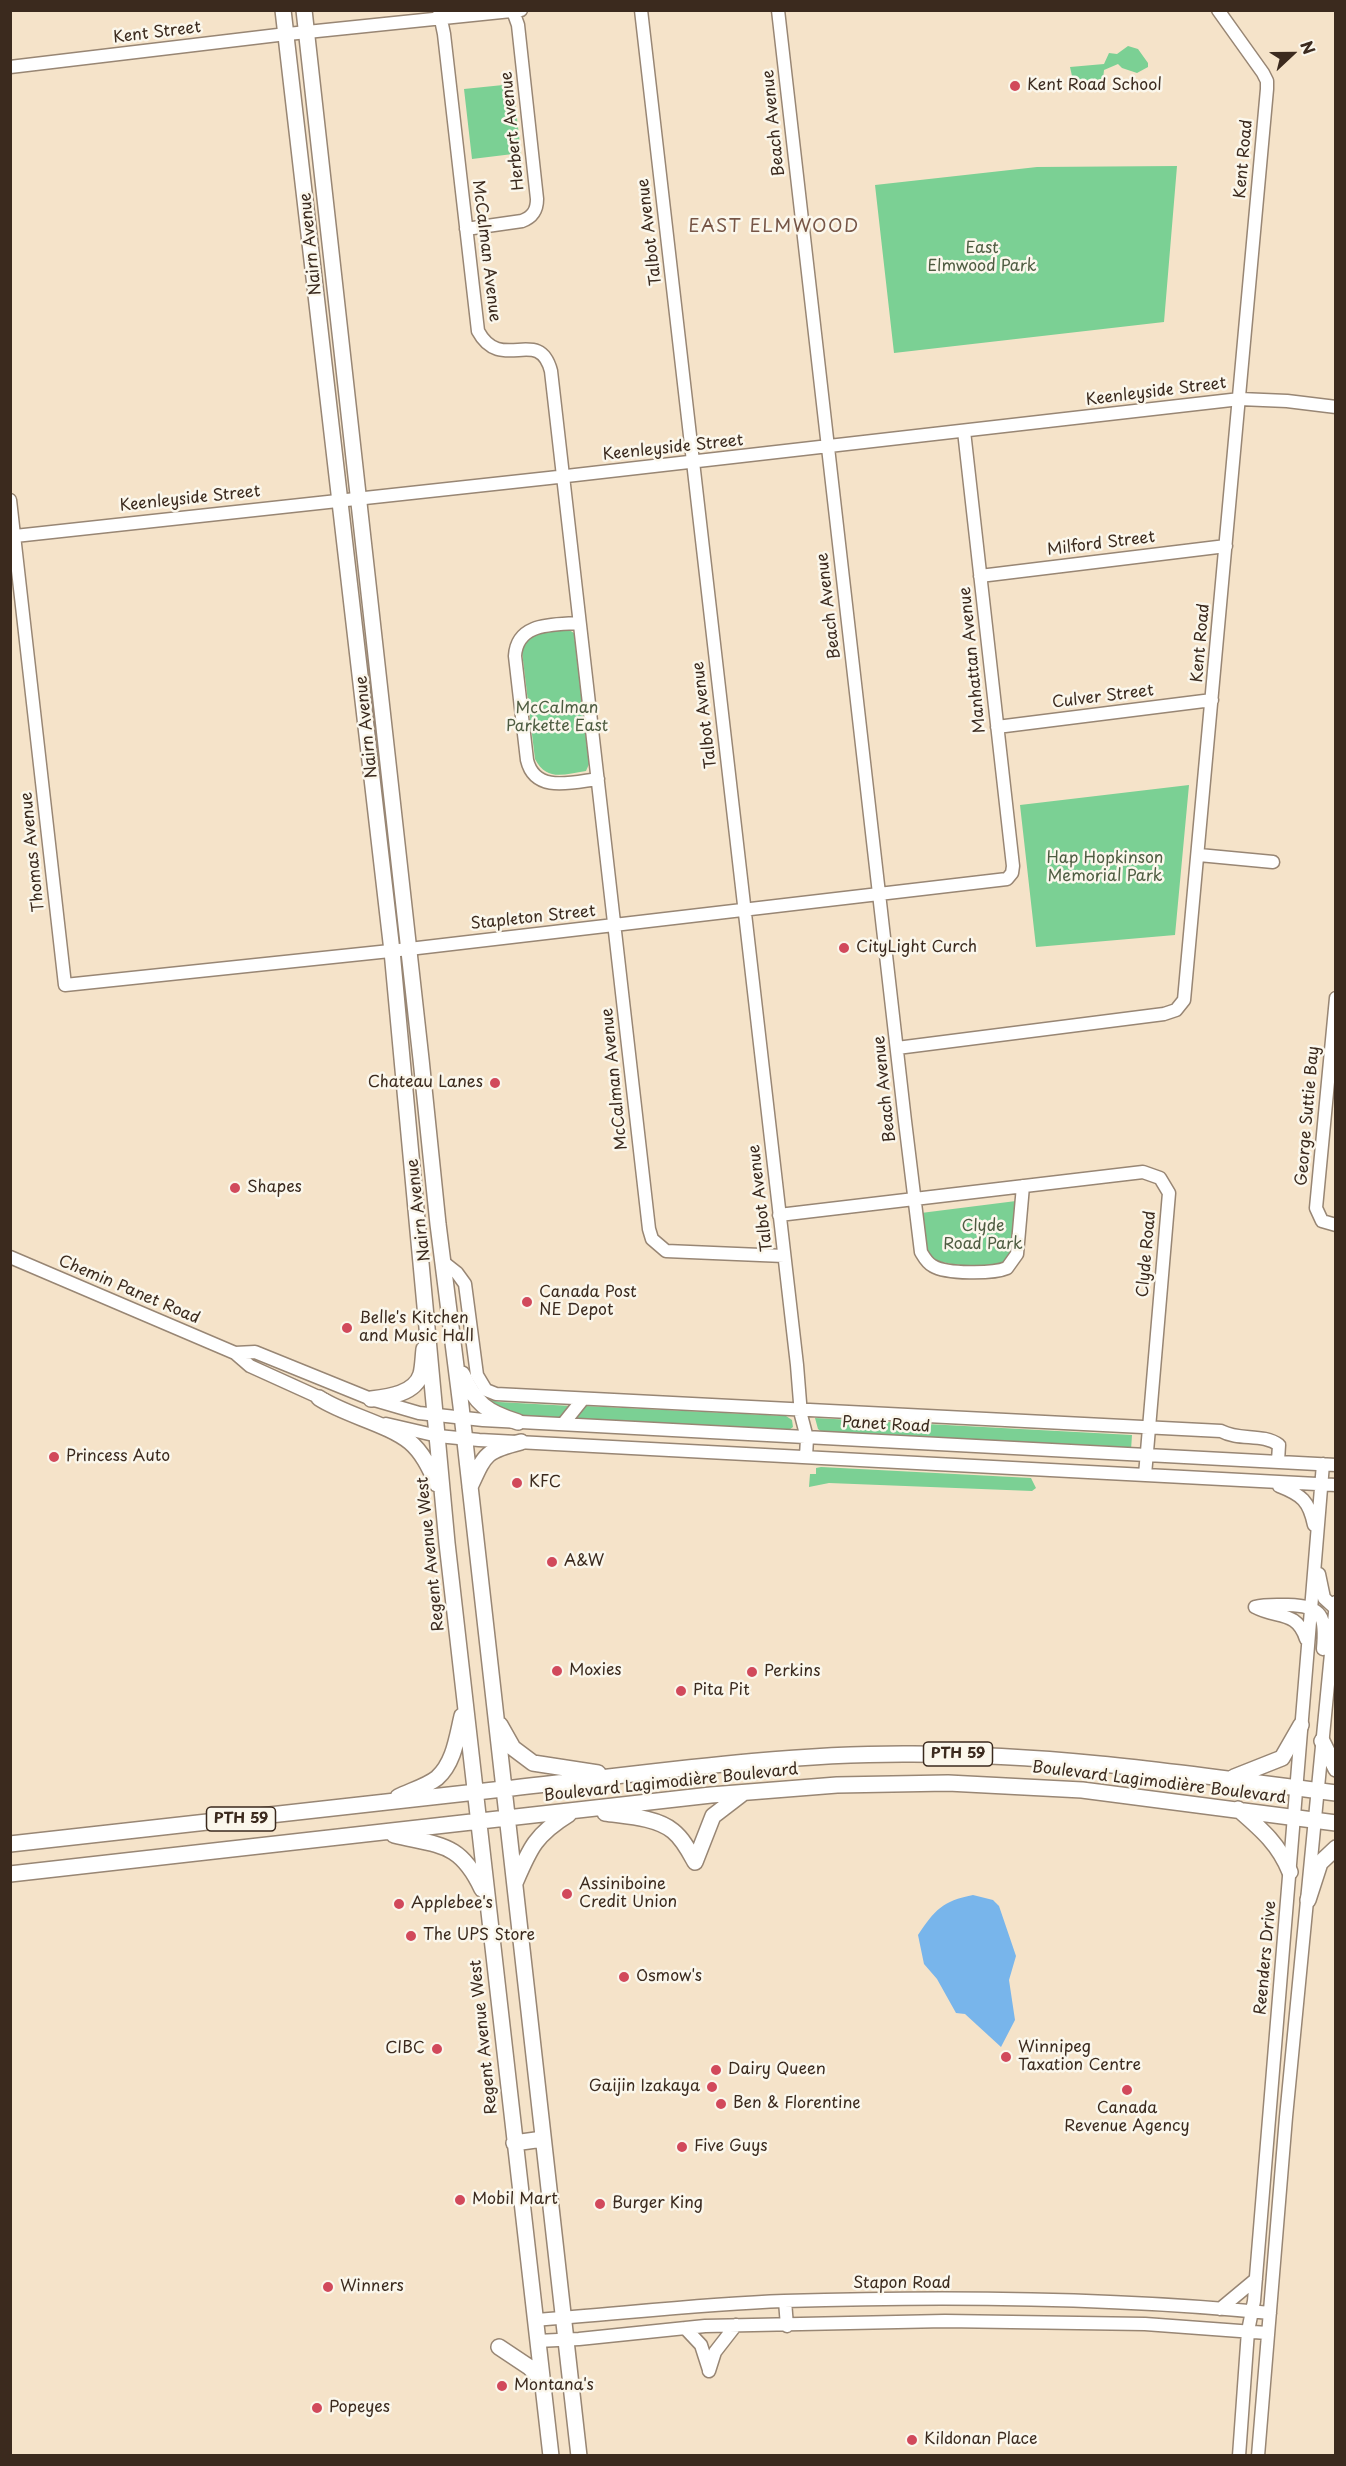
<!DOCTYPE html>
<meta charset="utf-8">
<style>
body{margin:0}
#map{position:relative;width:1346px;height:2466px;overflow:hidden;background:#f5e3c9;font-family:"Playpen Sans",sans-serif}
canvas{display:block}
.frame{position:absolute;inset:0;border:12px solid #3b2a1e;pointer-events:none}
.north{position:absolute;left:1262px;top:24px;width:60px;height:60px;-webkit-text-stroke:4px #fbf7ec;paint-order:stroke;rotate:68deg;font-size:16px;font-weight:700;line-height:24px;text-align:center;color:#3b2a1e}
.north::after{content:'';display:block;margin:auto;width:21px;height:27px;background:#3b2a1e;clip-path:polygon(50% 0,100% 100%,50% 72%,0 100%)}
</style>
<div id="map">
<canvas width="1346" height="2466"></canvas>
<div class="frame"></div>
<div class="north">N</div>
</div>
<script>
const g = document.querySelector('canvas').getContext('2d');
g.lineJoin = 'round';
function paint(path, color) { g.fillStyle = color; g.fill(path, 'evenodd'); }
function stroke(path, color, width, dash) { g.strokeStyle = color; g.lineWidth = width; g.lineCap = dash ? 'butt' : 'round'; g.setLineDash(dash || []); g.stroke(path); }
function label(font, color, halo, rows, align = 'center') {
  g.font = font + ' "Playpen Sans",sans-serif'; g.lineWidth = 5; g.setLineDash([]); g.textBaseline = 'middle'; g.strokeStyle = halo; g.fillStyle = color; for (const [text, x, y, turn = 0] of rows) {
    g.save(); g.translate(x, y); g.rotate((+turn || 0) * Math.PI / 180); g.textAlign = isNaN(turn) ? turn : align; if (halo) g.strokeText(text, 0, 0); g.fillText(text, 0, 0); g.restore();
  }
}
paint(new Path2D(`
 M1128,46L1138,49L1148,63V67L1137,73L1122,68L1118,64L1104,70L1103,79L1079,82L1072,76L1070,67L1104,64L1109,53L1117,54Z
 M513,84L521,153L472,159L464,89Z
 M1177,166L1164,322L894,353L875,185L1037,167Z
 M566,628L574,633L589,764L586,771C564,774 547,782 535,759L522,652C530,628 544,630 566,628Z
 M1189,785L1175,935L1036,947L1020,805Z
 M1016,1201C1015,1215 1015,1251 1006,1260C997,1270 940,1266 931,1257C922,1248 923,1226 921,1213Z
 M484,1398L499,1402L571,1406L565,1415L558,1419L512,1416Z
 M586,1406L786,1416L792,1420L793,1427L789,1430L574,1419L582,1408Z
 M815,1418L1132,1435L1131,1450L823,1433L818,1429Z
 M821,1467L1031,1478L1036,1488L1032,1491L829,1483L809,1487L810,1474H816V1468Z`), '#7bd094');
paint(new Path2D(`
 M973,1895L993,1900L999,1906L1016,1956L1009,1980L1015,2020L1001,2047L965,2014L956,2013L937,1979L924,1964L918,1935C935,1910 942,1901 973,1895Z`), '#78b5eb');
const minor = new Path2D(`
 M439,10L444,34L478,331C501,374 539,325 551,371L649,1229L652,1239L666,1251L784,1256
 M641,10L797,1365L801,1415L807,1438L806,1457
 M778,10L905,1121L921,1252C924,1257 927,1263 933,1266C946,1274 993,1274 1007,1268L1017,1254L1023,1186
 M10,67L278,35L521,10
 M466,229L522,221C533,217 537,210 537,199L518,25L513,11
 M10,500L65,985L409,949L1007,879L1012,873L1013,866L964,431
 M15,536L549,478L1240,399L1287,401L1336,407
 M980,576L1226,546
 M579,623C553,625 517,622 515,656L527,760C535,794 573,782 598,779
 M997,727L1212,700
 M1199,855L1273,862
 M1336,998L1316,1208L1322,1221L1336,1225
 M897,1048L1164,1014L1176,1010L1184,1000L1267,89V81L1263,73L1218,10
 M779,1215L1143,1172L1160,1178L1169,1193L1145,1475
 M10,1257L235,1353L250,1366L325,1400
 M443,1262L457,1273L465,1284L477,1375L486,1390L496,1394L1221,1431C1239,1441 1263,1433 1279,1445L1278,1461
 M235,1353L255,1352L371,1399L419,1413L483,1420L1336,1465
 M386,1424L438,1436L479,1440L1336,1485
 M563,1424L583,1399
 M1279,1486C1302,1495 1309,1501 1314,1525
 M1319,1574L1324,1598L1336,1609
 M1255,1607C1266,1604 1276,1605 1288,1605C1323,1606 1326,1616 1323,1649
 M1255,1607C1277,1619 1297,1610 1306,1639
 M785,2301L787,2326
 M1220,2309L1256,2279
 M535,2320C618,2314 701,2304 784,2301C946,2296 1110,2297 1270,2313
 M685,2328L701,2345L709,2370
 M537,2341L579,2339L705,2326L945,2321L1145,2324L1267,2333
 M709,2371L715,2352L736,2325
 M1239,2456L1248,2331L1254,2301L1323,1464
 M1258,2456L1286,2117L1336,1602`);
const major = new Path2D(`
 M283,10L392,951L447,1543L551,2456
 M304,10L421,1059L438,1224L461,1406L579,2456
 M462,1374C476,1404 486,1412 518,1422
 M319,1398C345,1415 388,1424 410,1442C423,1453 430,1469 437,1484
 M371,1399C388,1397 415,1394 421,1374C423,1366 423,1357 424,1349
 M470,1487C485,1454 485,1451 521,1442
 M500,1725L513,1748L533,1763L598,1773
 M1322,1741L1336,1769
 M1234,1777L1282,1758L1301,1725
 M398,1797C410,1791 427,1786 437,1778C454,1763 457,1737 462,1716
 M1238,1809C1261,1829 1279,1844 1290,1872
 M605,1813C625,1816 656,1817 673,1831C683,1839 689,1851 695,1862
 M394,1835C440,1846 460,1842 482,1889
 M10,1844C175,1826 339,1806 503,1789C636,1775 769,1754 903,1754C1049,1753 1191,1774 1336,1793
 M695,1862L713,1816L743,1793
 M10,1874L711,1795L837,1785L948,1783L1082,1790L1336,1823
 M515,1883C530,1848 535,1835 569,1814
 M1308,1900L1320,1863L1336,1848
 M514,2143L543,2139
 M499,2347L529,2367L542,2380`);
stroke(minor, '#988674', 15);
stroke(major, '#988674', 18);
stroke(minor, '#fff', 12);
stroke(major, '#fff', 15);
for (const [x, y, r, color] of [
 [1015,86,6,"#d1495b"],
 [844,948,6,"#d1495b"],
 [495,1083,6,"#d1495b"],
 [235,1188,6,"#d1495b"],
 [527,1302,6,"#d1495b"],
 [347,1328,6,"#d1495b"],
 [54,1457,6,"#d1495b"],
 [517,1483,6,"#d1495b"],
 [552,1562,6,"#d1495b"],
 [557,1671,6,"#d1495b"],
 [752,1672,6,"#d1495b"],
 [681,1691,6,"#d1495b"],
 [567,1894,6,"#d1495b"],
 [399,1904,6,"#d1495b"],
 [411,1936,6,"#d1495b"],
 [624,1977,6,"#d1495b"],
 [437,2049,6,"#d1495b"],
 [1006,2057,6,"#d1495b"],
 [716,2070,6,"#d1495b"],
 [712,2087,6,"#d1495b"],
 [1127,2090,6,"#d1495b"],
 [721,2104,6,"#d1495b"],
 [682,2147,6,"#d1495b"],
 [460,2200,6,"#d1495b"],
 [600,2204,6,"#d1495b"],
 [328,2287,6,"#d1495b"],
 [502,2386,6,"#d1495b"],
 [317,2408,6,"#d1495b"],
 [912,2440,6,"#d1495b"]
]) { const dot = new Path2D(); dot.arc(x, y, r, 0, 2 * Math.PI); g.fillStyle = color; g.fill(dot); stroke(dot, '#fbf7ec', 2); }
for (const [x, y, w] of [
 [958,1754,69],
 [241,1819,69]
]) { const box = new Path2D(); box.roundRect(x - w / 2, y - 12, w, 24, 4.5); g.fillStyle = '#fbf7ec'; g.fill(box); stroke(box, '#3b2a1e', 1.5); }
label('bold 15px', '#3b2a1e', null, [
 ["PTH 59",958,1754],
 ["PTH 59",241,1819]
]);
label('16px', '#3b2a1e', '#fbf7ec', [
 ["Kent Street",157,33,-7],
 ["Beach Avenue",774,123,-96],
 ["Herbert Avenue",513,131,-96],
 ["Kent Road",1244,159,-85],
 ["Talbot Avenue",650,232,-97],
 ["Nairn Avenue",311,244,-96],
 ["McCalman Avenue",486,251,83],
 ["Keenleyside Street",1156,392,-7],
 ["Keenleyside Street",673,448,-6],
 ["Keenleyside Street",190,499,-6],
 ["Milford Street",1101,544,-7],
 ["Beach Avenue",829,606,-97],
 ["Kent Road",1201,643,-85],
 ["Manhattan Avenue",973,660,-96],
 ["Culver Street",1103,697,-7],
 ["Talbot Avenue",705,715,-97],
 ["Nairn Avenue",367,727,-96],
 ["Thomas Avenue",33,852,-96],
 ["Stapleton Street",533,918,-6],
 ["McCalman Avenue",615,1079,-96],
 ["Beach Avenue",885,1089,-96],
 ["George Suttie Bay",1308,1116,-85],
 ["Talbot Avenue",761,1198,-97],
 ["Nairn Avenue",419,1210,-97],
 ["Clyde Road",1147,1254,-85],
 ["Chemin Panet Road",129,1290,23],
 ["Panet Road",886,1425,3],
 ["Regent Avenue West",431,1554,-96],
 ["Boulevard Lagimodière Boulevard",671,1783,-6],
 ["Boulevard Lagimodière Boulevard",1159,1783,7],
 ["Reenders Drive",1266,1958,-85],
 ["Regent Avenue West",484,2037,-96],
 ["Stapon Road",902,2284]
]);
label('16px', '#3b2a1e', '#fbf7ec', [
 ["Kent Road School",1027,86],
 ["CityLight Curch",856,948],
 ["Chateau Lanes",483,1083,"right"],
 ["Shapes",247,1188],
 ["Canada Post",539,1293],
 ["NE Depot",539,1311],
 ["Belle's Kitchen",359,1319],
 ["and Music Hall",359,1337],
 ["Princess Auto",66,1457],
 ["KFC",529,1483],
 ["A&W",564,1562],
 ["Moxies",569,1671],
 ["Perkins",764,1672],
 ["Pita Pit",693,1691],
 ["Assiniboine",579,1885],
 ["Credit Union",579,1903],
 ["Applebee's",411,1904],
 ["The UPS Store",423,1936],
 ["Osmow's",636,1977],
 ["Winnipeg",1018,2048],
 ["Taxation Centre",1018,2066],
 ["CIBC",425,2049,"right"],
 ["Dairy Queen",728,2070],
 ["Gaijin Izakaya",700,2087,"right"],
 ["Ben & Florentine",733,2104],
 ["Canada",1127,2109,"center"],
 ["Revenue Agency",1127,2127,"center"],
 ["Five Guys",694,2147],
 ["Mobil Mart",472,2200],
 ["Burger King",612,2204],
 ["Winners",340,2287],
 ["Montana's",514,2386],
 ["Popeyes",329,2408],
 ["Kildonan Place",924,2440]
], 'left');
label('16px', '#4e5c41', '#fbf7ec', [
 ["East",982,249],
 ["Elmwood Park",982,267],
 ["McCalman",557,709],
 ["Parkette East",557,727],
 ["Hap Hopkinson",1105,859],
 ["Memorial Park",1105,877],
 ["Clyde",983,1227],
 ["Road Park",983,1245]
]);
g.letterSpacing = '1.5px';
label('18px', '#765546', '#fbf7ec', [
 ["EAST ELMWOOD",774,227]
]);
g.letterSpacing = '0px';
</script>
